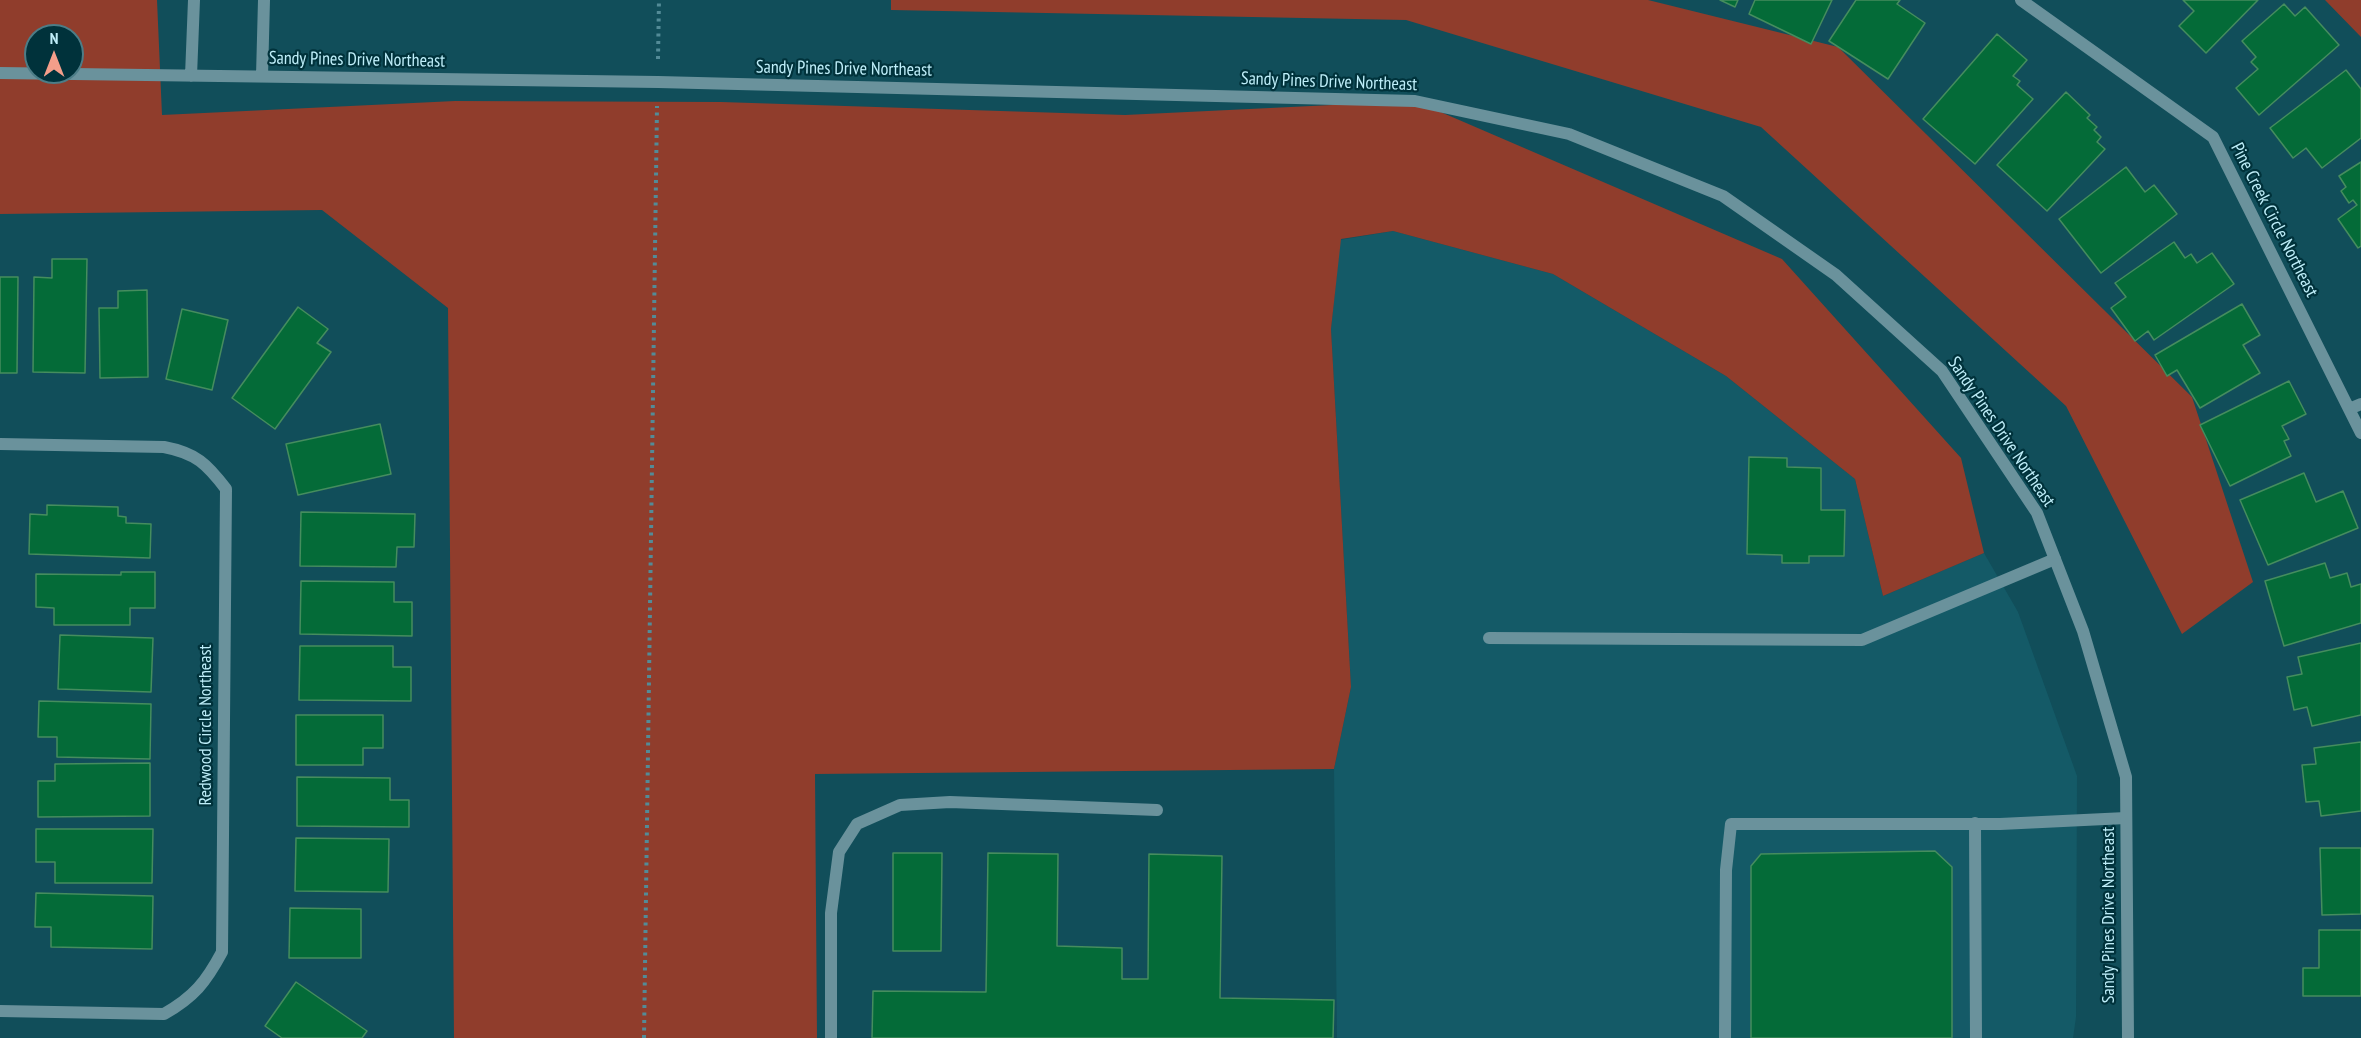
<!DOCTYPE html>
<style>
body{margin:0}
#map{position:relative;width:2361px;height:1038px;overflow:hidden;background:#114e5a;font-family:"PT Sans Narrow",sans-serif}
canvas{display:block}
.north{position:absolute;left:24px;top:24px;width:60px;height:60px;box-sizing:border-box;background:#00323b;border:2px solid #4c7d87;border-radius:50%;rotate:0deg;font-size:16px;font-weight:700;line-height:24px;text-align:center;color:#beeef9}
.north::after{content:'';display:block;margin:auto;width:21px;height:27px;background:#f49e8a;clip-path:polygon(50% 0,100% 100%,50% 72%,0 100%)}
</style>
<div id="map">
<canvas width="2361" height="1038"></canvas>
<div class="north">N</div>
</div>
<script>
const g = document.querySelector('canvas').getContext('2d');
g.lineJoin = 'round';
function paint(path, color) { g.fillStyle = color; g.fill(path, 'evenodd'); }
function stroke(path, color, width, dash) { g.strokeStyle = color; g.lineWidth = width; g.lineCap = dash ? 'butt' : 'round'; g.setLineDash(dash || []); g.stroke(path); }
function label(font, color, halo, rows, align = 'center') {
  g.font = font + ' "PT Sans Narrow",sans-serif'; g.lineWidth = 4.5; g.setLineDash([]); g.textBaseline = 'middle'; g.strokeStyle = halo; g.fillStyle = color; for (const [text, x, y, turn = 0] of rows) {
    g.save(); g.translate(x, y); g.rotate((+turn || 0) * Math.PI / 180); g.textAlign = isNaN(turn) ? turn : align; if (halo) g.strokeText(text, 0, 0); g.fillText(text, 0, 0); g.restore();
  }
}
paint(new Path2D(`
 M1393,231L1553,274L1726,376L1855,479L1883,596L1984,553L2018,612L2077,776L2076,1017L2073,1038H1337L1334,769L1351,687L1331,329L1340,240Z`), '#145a67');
paint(new Path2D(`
 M0,0H157L162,115L455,101L721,102L1125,115L1415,101L1782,259L1961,458L1984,553L1883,596L1855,479L1726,376L1553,274L1393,231L1341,239L1331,329L1351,687L1334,769L815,774L817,1038H454L448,308L322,210L0,214ZM36,36H72V72H36Z
 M891,0H1648L1838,47L2192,397L2253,582L2182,634L2066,406L1761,127L1406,20L891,10Z
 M2325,0H2361V37Z`), '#903d2c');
const building = new Path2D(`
 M1720,0H1738L1735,7Z
 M1755,0H1832L1811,44L1749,14Z
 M1856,0H1900L1897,4L1925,23L1888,79L1829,41Z
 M2183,0H2258L2206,53L2179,26L2194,11Z
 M2284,4L2295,16L2305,7L2339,45L2259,115L2236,88L2258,69L2251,62L2256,57L2242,41Z
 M1997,34L2027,60L2013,76L2020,81L2017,85L2033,99L1975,164L1923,119Z
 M2346,70L2361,89V138L2322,168L2306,148L2293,158L2270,128Z
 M2066,92L2090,115L2087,118L2097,127L2094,130L2101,137L2097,142L2105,149L2047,211L1997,165Z
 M2361,162V246L2358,248L2338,219L2357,205L2353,200L2349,203L2341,191L2346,187L2339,176Z
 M2126,167L2145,192L2154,185L2177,214L2101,273L2059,219Z
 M2174,242L2185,258L2191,254L2197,263L2212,253L2234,284L2154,340L2148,331L2135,341L2111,308L2126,297L2115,283Z
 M52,259H87L85,373L33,372L34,277L52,278Z
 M0,277H18L17,373H0Z
 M147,290L148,377L100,378L99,308H118V291Z
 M2242,304L2260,335L2243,345L2260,373L2200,408L2177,370L2167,376L2155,355Z
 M298,307L328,329L317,343L331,352L275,429L232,398Z
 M182,309L228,320L212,390L166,379Z
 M2289,381L2306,414L2282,426L2289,439L2284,441L2291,456L2230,486L2200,425Z
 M380,424L391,474L298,495L286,444Z
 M1749,457L1787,458V467L1821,468V510H1845L1844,556H1809V563H1782V555L1747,554Z
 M2304,473L2316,502L2343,491L2358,528L2268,565L2240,500Z
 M47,505L118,507V516L126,517V523L151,524L150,558L29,554L30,514L47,515Z
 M301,512L415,514L414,547H397L396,567L300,566Z
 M2325,563L2330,578L2347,573L2351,587L2361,584V623L2284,646L2265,581Z
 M121,572H155V608H130V625H54V608L36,607V574L121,575Z
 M301,581L394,582V602H412V636L300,634Z
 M60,635L153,638L151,692L58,689Z
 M2361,643V715L2312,726L2307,707L2294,710L2287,677L2302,674L2298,657Z
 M300,646H393V667H411V701L299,700Z
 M39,701L151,704L150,759L57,757V737H38Z
 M296,715H383V748H363V765H296Z
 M2361,742V811L2321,816L2319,801L2306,802L2302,765L2316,764L2314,748Z
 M150,763V816L38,817V781H55V764Z
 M297,777L390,778V800H409V827L297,826Z
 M36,829H153L152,883H55V862H36Z
 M296,838L389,839L388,892L295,891Z
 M2320,848H2361V914L2322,915Z
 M1935,851L1952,867V1038H1751V866L1761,854Z
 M893,853H942L941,951H893Z
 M988,853L1058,854L1057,946L1122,948V979H1148L1149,854L1222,856L1220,998L1334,1000L1333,1038H872L873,991L986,992Z
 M36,893L153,896L152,949L51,947V927H35Z
 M290,908L361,909V958H289Z
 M2319,930H2361V996H2303V968H2319Z
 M296,982L367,1031L362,1038H282L265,1026Z`);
paint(building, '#046b38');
stroke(building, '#458d5e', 1.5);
stroke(new Path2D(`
 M658,59L659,0
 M644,1038L657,106`), '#538b97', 4, [3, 4.5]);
stroke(new Path2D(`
 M1489,638L1862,640L2055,559
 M1975,823L1976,1038
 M831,1038V913L839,852L857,824L900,805L950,802L1157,810
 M1725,1038L1726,870L1731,824H2000L2126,818`), '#6a929c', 12);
stroke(new Path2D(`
 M2021,0L2213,137L2361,433
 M0,73L658,82L1415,101L1569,134L1723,196L1836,275L1942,371L2037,513L2083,631L2126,777L2128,1038
 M191,76L194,0
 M262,76L264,0
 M2349,409L2361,404
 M0,444L164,447C196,453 207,464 226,489L222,952C206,982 194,997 164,1014L0,1011`), '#6a929c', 12);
label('18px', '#beeef9', '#00323b', [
 ["Sandy Pines Drive Northeast",357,60,1],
 ["Sandy Pines Drive Northeast",844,69,1],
 ["Sandy Pines Drive Northeast",1329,82,2],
 ["Pine Creek Circle Northeast",2274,220,63],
 ["Sandy Pines Drive Northeast",2001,432,56],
 ["Redwood Circle Northeast",206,725,-90],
 ["Sandy Pines Drive Northeast",2109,915,-90]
]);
</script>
